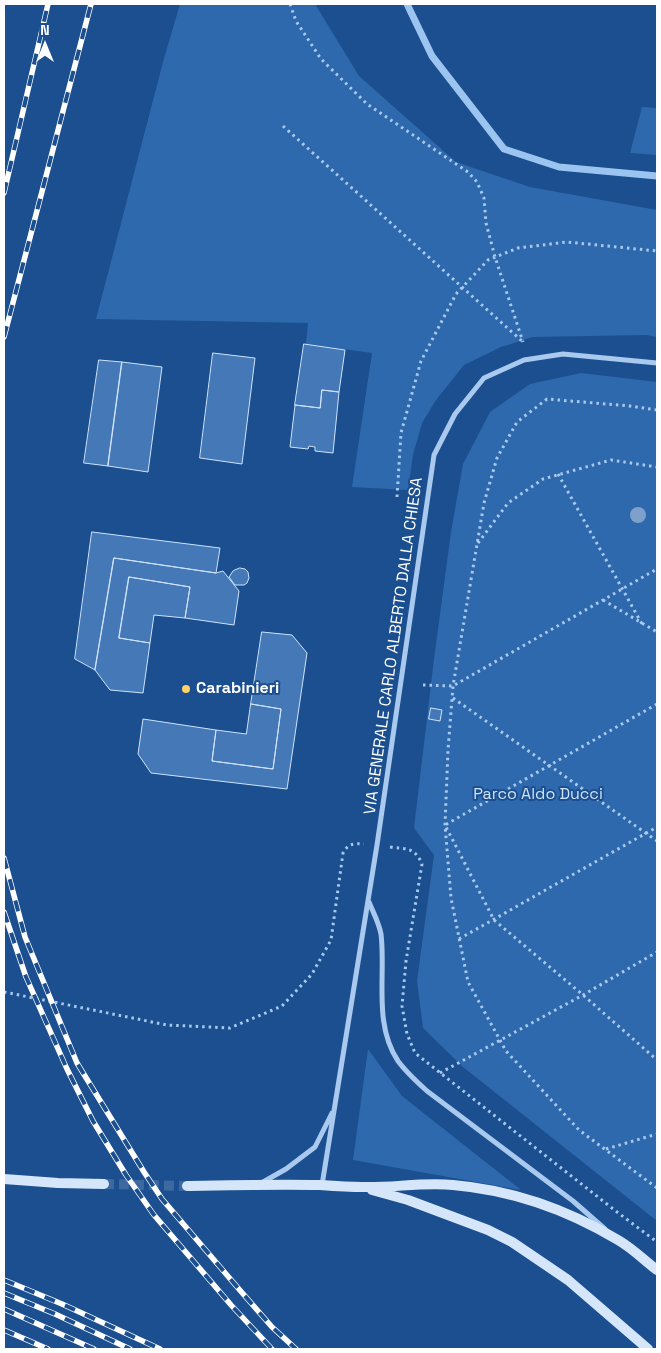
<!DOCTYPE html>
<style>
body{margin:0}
#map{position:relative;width:661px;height:1353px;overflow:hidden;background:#1b4f8f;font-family:"Space Grotesk",sans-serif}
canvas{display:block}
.frame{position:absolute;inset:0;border:5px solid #fff;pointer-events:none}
.north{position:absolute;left:20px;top:20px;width:50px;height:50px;-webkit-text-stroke:4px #1b4f8f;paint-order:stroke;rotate:0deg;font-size:14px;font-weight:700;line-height:20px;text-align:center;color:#fff}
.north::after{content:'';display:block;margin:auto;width:18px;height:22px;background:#fff;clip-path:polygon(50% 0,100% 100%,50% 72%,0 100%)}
</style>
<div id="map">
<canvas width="661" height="1353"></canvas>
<div class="frame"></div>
<div class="north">N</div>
</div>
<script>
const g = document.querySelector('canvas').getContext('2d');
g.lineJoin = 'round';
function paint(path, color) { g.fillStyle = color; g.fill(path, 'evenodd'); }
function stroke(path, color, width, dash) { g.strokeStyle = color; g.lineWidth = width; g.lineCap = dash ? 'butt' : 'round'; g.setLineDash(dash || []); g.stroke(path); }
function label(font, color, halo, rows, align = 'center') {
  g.font = font + ' "Space Grotesk",sans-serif'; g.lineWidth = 4; g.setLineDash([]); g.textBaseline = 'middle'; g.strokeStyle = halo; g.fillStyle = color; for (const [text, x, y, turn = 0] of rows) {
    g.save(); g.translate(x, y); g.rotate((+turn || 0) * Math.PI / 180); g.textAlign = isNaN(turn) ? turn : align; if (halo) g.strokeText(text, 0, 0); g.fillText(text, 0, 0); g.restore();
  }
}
paint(new Path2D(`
 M180,4H315L359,76L456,162L530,187L657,210V337L646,335L533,337L501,347L464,365L436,400L422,423L413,455L408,490L352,487L372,353L306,344L308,323L96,319L163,62Z
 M642,107L657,108V155L630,153Z
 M581,373L657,382V1221L463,1067L423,1028L417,981L434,855L414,828L434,659L451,532L463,464L490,412L530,384Z
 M368,1049L402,1096L521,1190L353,1160Z`), '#2e69ad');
stroke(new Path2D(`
 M407,4L432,56L504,149L559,167L657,176`), '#9cc4f0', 7);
const building = new Path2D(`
 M304,344L345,350L339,392L322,390L320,408L295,405Z
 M213,353L255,358L242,464L200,458Z
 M99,360L122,362L108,466L84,463Z
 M122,362L162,367L148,472L108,466Z
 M322,390L339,392L333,453L315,451V447L309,446L308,449L290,447L295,405L320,408Z
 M92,532L220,548L216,573L114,558L95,670L75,659Z
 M114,558L216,573L223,571L239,591L234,625L185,618L190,587L129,577L119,638L150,643L143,693L110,690L95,670Z
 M240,568L245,569L248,572L249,578L247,583L244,585H235L229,577L233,571Z
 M129,577L190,587L185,618L154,615L150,643L119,638Z
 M262,632L292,635L307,653L287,789L151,773L138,754L143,719L216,730L212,761L273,769L281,709L251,704Z
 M251,704L281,709L273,769L212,761L216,730L246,734Z
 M431,708L442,710L440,721L429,719Z`);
paint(building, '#4478b7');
stroke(building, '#cfe3fa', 1);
stroke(new Path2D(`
 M104,1184L187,1186`), '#3d69a0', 10, [10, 5]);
stroke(new Path2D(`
 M290,4L296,21L321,59L367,104L468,172L477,182L484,198L486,223L495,257L523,342
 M283,126L523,342
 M657,410L630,406L547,399L517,422L497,458L484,503L453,686L448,750L445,825L451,898L468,982L506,1051L579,1130L657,1188
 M558,474L642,624
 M397,497L401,433L421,361L456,294L488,260L518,248L567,242L657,251
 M478,543L508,503L543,479L611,460L657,467
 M603,600L657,632
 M423,685L453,686L657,569
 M453,698L657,841
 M657,704L445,825L494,920L583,995L657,1060
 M390,847C406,849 415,847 422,864L406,961L402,1006L407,1034L415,1053L617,1212L657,1242
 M459,939L657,827
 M4,992L167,1025L230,1028L282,1006L312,974L331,940L343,853C348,844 353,843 364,844
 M440,1073L583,995L657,952
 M606,1149L657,1134`), '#a9c9ee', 3, [2.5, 4]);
stroke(new Path2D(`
 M369,902C373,912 379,923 381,934C386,975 373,1024 398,1061C406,1072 417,1082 427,1091L573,1201L605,1229
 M263,1182L286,1169L315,1147L332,1113
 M322,1185L377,845L434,455L455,414L484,378L524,360L563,354L657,363`), '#a9c9ee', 5);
stroke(new Path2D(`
 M4,1179L58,1183L104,1184
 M187,1186C232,1185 276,1184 320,1185C334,1186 348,1187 362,1187C392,1188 423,1182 453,1185C512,1190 568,1210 618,1240C632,1248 644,1260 657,1270
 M372,1190L408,1200L488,1230L512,1242L568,1280L648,1349`), '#d6e6fa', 10);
const rail = new Path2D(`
 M4,193L48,4
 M4,337L91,4
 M4,858L25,937L77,1063L144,1172L162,1199L238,1288L272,1327L296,1349
 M4,912L26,977L67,1069L93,1121L126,1175L154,1215L231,1305L272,1349
 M4,1280L62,1304L160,1349
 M4,1293L55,1314L130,1349
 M4,1309L94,1349
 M4,1330L48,1349`);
stroke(rail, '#fff', 5.5);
stroke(rail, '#1b4f8f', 4, [11]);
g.fillStyle = '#7ea0ca';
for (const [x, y] of [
 [638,515]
]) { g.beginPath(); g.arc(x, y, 8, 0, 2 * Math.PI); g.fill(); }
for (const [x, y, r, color] of [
 [186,689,5,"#ffd166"]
]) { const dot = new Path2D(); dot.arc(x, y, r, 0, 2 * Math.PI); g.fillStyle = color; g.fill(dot); stroke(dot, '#1b4f8f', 2); }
label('16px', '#fff', '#1b4f8f', [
 ["VIA GENERALE CARLO ALBERTO DALLA CHIESA",394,646,-82]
]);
label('bold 16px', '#fff', '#1b4f8f', [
 ["Carabinieri",196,689]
], 'left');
label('16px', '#cfe3fa', '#1b4f8f', [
 ["Parco Aldo Ducci",538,795]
]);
</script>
